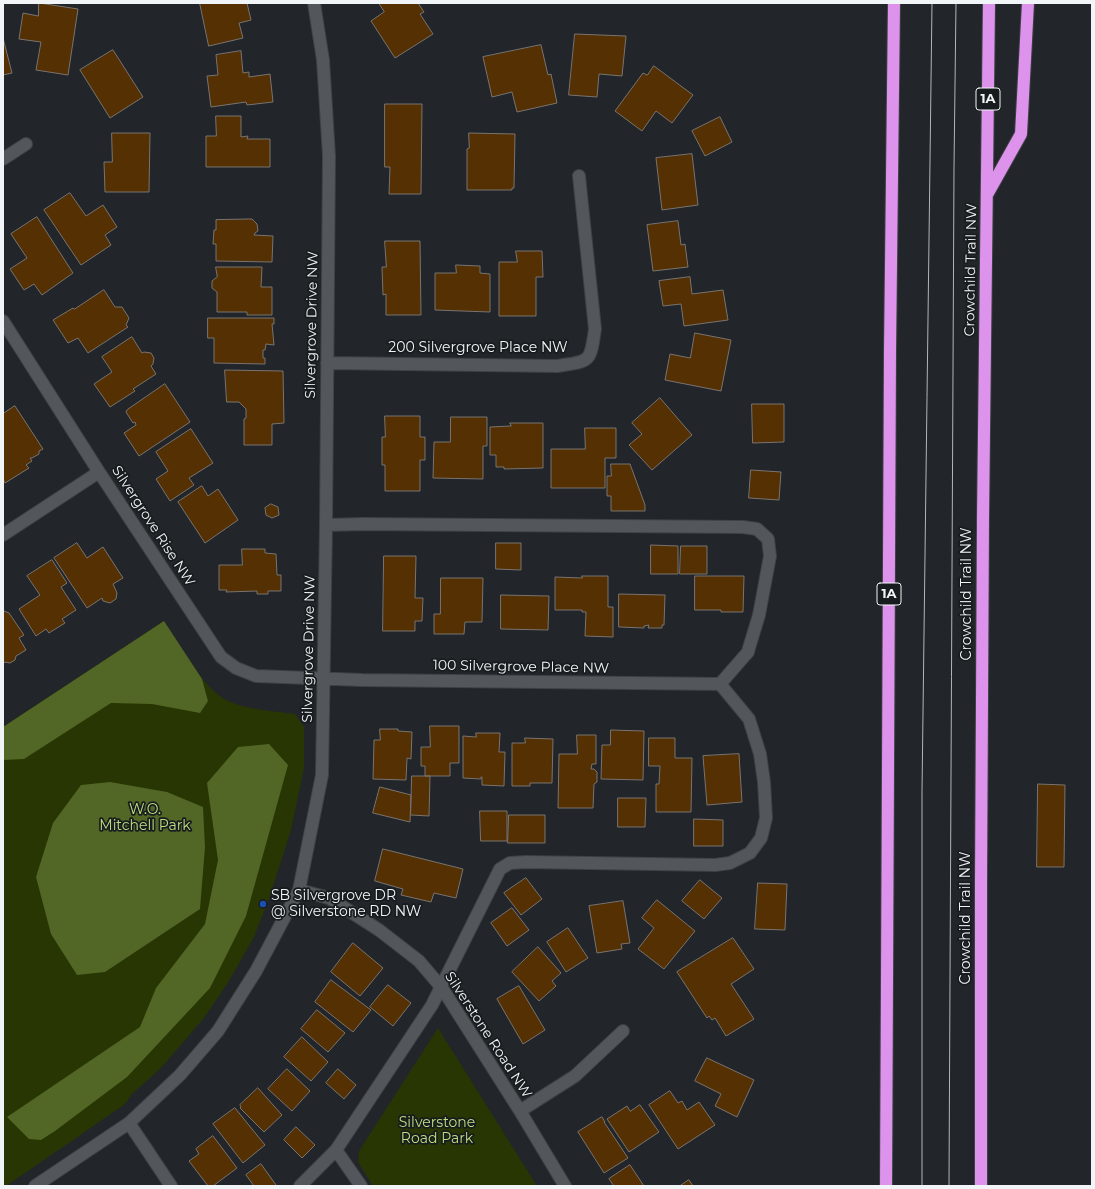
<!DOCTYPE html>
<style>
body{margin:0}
#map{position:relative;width:1095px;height:1189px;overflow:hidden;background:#222529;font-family:Montserrat,sans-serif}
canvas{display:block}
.frame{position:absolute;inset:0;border:4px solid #f2f5f8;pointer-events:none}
</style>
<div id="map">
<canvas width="1095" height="1189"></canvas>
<div class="frame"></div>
</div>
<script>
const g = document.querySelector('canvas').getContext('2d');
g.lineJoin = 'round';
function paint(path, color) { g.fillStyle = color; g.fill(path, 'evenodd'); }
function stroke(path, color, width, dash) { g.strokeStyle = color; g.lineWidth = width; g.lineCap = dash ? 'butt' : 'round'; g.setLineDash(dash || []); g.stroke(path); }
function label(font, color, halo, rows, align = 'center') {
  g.font = font + ' Montserrat,sans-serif'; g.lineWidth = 3.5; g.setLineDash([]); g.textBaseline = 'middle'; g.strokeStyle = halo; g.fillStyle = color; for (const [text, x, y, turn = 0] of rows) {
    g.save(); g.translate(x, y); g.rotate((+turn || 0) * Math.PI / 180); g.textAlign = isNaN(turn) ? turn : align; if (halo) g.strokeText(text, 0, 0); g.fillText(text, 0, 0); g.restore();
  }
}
paint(new Path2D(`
 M164,621C179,644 198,680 221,697C238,709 274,711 295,714L304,727V768L291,830L270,896L254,937L229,981L204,1018L160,1069L132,1094L125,1104L79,1136L6,1186H3V727Z
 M438,1028L537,1186H373L358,1162L359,1151Z`), '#283603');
paint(new Path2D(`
 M164,621L202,679L208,701L200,713L152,704L111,703L24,759L3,760V727Z
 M269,744L288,765L246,916L210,988L127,1077L55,1131L41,1140L29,1139L7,1117L140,1027L156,988L205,924L218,860L207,783L238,747Z
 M110,782L167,792L203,807L205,847L200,909L105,972L77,975L51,934L36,877L53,823L81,785Z`), '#526625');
const building = new Path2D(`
 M39,3L78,9L68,75L36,70L41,42L19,39L23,13L38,16Z
 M200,3H247L251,20L239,23L243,38L209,46Z
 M379,3H418L424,12L420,14L433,34L395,58L371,21L384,12Z
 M575,34L626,36L622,76L599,74L597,97L569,95Z
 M3,38L12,73L3,75Z
 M541,45L548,75L551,74L557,103L517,112L512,92L492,97L483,57Z
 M113,50L143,97L110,118L80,70Z
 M241,51L243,73L249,72V77L270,74L273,102L247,105L246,102L211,107L207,76L218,75L216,55Z
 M654,66L693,95L672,123L656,111L642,131L615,111L643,73L647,75Z
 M385,104H422L421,194H389L390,167H385Z
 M216,116H241V137L248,136L247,139H270V167H206V136H216Z
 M720,117L732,142L705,156L692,131Z
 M112,133H150L149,192H105L104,162H112Z
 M469,133L515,134L514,188H512V190H467V149L469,148Z
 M692,154L698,205L662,210L656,158Z
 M70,193L86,216L103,205L117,227L105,235L111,245L81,265L44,210Z
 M37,217L73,273L42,295L34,284L24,290L10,269L27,258L11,234Z
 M249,219H252L257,224L258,231L255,233L254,235L273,236L272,262L216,261V244H213L214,230H216V220Z
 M678,221L681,245L685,244L688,267L653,271L647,225Z
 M385,241H420L421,315H386V294L383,295L382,267H386Z
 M516,251H542L543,277H536V316H499V262H517Z
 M456,265L480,266V273L490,274V312L435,310V273H456Z
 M216,267H262L261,287H272V315H247V312H217V292L212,288V281L217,277Z
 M690,277L692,294L723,290L728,320L684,326L681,304L663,306L659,281Z
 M104,290L115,307H122L129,318L126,325L128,327L88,353L78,338L68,343L53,320L73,308L74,309Z
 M208,318H274V324H272L274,345L266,344L265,350H263V358H265V364L214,363V338H208Z
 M695,333L731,340L721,391L665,380L670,354L690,358Z
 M132,337L142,353L144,352L151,353L154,358L153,364L151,366L156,374L133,389L135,391L110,407L94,384L112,372L102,357Z
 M225,370L283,371L284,423L272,424V445H244V419L246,418V409L239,402H227Z
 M165,384L190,422L139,456L124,433L136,425L135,422L133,423L126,412L127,410Z
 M660,398L692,435L652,470L629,445L642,434L632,423Z
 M752,404H784V442L753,443Z
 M15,406L43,449L39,451V454L32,458H30L32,461L26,465L29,468L5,483L3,479V414Z
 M385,416H420V437H425V460H420V491H385V465H382V437H385Z
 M451,417H487V446H483V479L433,478L434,442H450Z
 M510,423H543V468L504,469V467H496V455H490V427L511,426Z
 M585,428H616V458H605V488H551V449H585Z
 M191,429L213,463L189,478L194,485L170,501L156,479L168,471L156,452Z
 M611,464H630L645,505V511H611V496H607V476H611Z
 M751,470L781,472L779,500L749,498Z
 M202,486L208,496L218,489L238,520L205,543L178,502Z
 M271,504L278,507L279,515L272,518L266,515L265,508Z
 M77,543L87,558L103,547L123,578L113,584L117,593L116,599L110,603L103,601L102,598L87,608L54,558Z
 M496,543H521V570L496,569Z
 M651,545L678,546V574H651Z
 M681,546H707V574H680Z
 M242,549H265V553L276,554L277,575H281V591H268V594H257V591L226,592L227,590H219V565H242Z
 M384,556H416L415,598H423L422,621H415V631H383Z
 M52,560L67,583L61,587L76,610L62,619L65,623L52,631L49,633L46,629L36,636L19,609L40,595L27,576Z
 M582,576H608V607H613V637L585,636L586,612H582V610H555V577L582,578Z
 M695,576H744L743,612H721V610H695Z
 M441,578H483L482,622H465L464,634H434V614H440Z
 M619,594L665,595L664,625H662V628H648L649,625L644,626V628L619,627Z
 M501,595L549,596L548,630L501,629Z
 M4,611L9,613L24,635L19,638L26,650L16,656L15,660L10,663L5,662L3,664V612Z
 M430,726H459V763H450V776H425V766H421V747H430Z
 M380,729H398V731L412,732L411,759L407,758L406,780L373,779L374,740H380Z
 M611,730L644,731L643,780L601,779L602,745H610Z
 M476,733H500L499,752H505L504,786L482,785V777H481V779L463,778V736L476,737Z
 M577,735H596V764H592L591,769H594L597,772V782L594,784L593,808H558L559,754H577Z
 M525,738L553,739L552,783H530V786H512V743H525Z
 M649,738H675V758H692L691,812H656V784H659L660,766H649Z
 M739,754L742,802L707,805L703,756Z
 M412,776H430L429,816L411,815Z
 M1038,784L1065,785L1064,867H1037Z
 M380,787L411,795L410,822L373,813Z
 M618,798H646L645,827H618Z
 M480,811H507V841H481Z
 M509,815H545V843H508Z
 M694,819L723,820V846H694Z
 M383,849L463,869L456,898L434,893L431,902L401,895L403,889L375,881Z
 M526,878L542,899L521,915L504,893Z
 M700,880L722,898L704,919L682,901Z
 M758,883L787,884L785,930L755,929Z
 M657,900L695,931L664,969L638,949L654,928L642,918Z
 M623,901L630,943L621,944L622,949L597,953L589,906Z
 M512,908L529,930L507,946L491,923Z
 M568,928L588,958L566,972L547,942Z
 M733,938L754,969L731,984L754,1019L726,1036L715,1018L712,1020L709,1016L707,1018L677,972Z
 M353,943L383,968L360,996L331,972Z
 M538,947L561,973L552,981L556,986L539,1001L512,972Z
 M331,980L371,1010L353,1032L315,1002Z
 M388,985L411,1003L393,1026L370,1007Z
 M519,986L545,1030L523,1044L497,999Z
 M317,1010L345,1033L328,1052L301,1029Z
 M302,1037L328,1062L311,1081L284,1057Z
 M707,1058L754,1080L737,1117L715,1106L721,1094L695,1081Z
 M287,1069L310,1091L292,1111L268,1089Z
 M338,1069L356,1085L344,1099L326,1083Z
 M258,1088L282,1115L264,1132L240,1108L241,1107L240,1105Z
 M670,1091L678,1103L682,1101L687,1110L699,1102L715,1125L678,1149L649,1105Z
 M640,1105L659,1132L629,1152L607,1119L627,1106L630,1111Z
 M235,1108L265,1145L243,1163L213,1124Z
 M602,1117L605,1122H604L628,1158L604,1173L578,1132Z
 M296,1127L315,1145L302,1158L284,1140Z
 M213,1136L237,1168L213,1186H208L189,1161L199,1154L196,1149Z
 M261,1164L276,1185L275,1186H254L246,1175Z
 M630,1165L644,1186H614L609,1179Z
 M689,1180L693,1186H680Z`);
paint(building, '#543003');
stroke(building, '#797470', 1);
const minor = new Path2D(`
 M3,159L26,144
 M3,321L99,472L221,657L236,668L256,676L362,680L720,684
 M327,363L557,366C591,361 590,363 595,329L579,176
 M3,535L99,472
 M299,890L329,898L379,930L419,961L442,988L520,1111L565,1186
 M520,1111L575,1076L623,1031
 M129,1123L171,1186
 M336,1150L361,1186
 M35,1186L129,1123L180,1075L218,1031L256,971L299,890L322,775L326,525L329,156L323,60L314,3
 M300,1186L336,1150L432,1005L500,869L510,863L526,862L715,865L730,863L750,853L761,838L766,818L764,782L760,754L749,719L720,684L748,652L749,648L759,615L770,556L768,539L757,529L743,527L363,524L326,525`);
const highway = new Path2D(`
 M988,193L1021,134L1028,3
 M886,1186L890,351L894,3
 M981,1186V882L983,518L989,3`);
stroke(minor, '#3e4145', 14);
stroke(highway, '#3e4145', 14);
stroke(minor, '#53575c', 12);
stroke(highway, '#dd92eb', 12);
stroke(new Path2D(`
 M922,1186V792L932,3
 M949,1186L954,167L956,3`), '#b3b6ba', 1);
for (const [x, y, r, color] of [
 [263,904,4,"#1a4fb4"]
]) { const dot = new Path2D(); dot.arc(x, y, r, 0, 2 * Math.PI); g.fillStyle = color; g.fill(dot); stroke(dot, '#181c1f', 1.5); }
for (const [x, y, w] of [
 [988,99,24],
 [889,594,24]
]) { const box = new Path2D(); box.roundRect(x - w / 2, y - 11, w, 22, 3); g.fillStyle = '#181c1f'; g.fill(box); stroke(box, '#f2f5f8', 1); }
label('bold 13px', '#f2f5f8', null, [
 ["1A",988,99],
 ["1A",889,594]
]);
label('14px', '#f2f5f8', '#181c1f', [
 ["Crowchild Trail NW",971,270,-89],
 ["Silvergrove Drive NW",312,325,-89],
 ["200 Silvergrove Place NW",478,348],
 ["Silvergrove Rise NW",153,526,57],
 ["Crowchild Trail NW",967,594,-90],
 ["Silvergrove Drive NW",309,649,-89],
 ["100 Silvergrove Place NW",521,667,1],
 ["Crowchild Trail NW",966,918,-90],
 ["Silverstone Road NW",488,1035,57]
]);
label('14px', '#bfdf82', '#181c1f', [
 ["W.O.",145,810],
 ["Mitchell Park",145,826],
 ["Silverstone",437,1123],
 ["Road Park",437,1139]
]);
label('14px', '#f2f5f8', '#181c1f', [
 ["SB Silvergrove DR",271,896],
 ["@ Silverstone RD NW",271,912]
], 'left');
</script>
